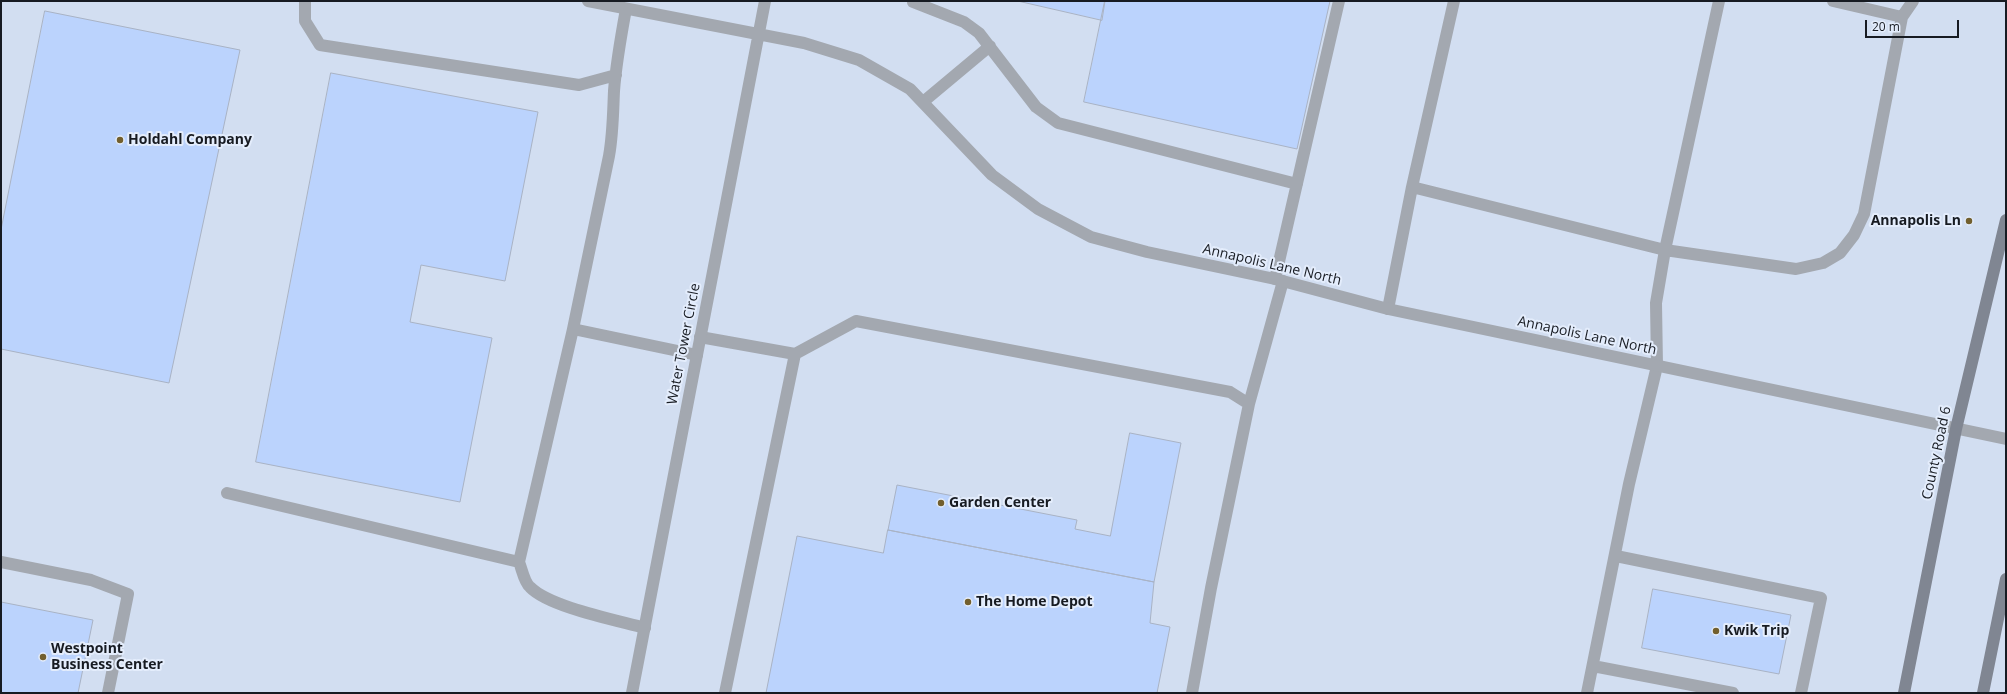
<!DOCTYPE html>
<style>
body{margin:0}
#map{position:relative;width:2007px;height:694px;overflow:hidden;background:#e4edfc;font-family:"Open Sans",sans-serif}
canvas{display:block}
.frame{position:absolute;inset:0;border:2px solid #171b22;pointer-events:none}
.scale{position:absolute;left:1865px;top:20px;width:94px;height:18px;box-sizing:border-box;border:2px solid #171b22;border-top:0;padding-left:5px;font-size:12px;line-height:14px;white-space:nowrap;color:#171b22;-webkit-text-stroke:3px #e4edfc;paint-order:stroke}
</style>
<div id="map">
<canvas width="2007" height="694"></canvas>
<div class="frame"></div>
<div class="scale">20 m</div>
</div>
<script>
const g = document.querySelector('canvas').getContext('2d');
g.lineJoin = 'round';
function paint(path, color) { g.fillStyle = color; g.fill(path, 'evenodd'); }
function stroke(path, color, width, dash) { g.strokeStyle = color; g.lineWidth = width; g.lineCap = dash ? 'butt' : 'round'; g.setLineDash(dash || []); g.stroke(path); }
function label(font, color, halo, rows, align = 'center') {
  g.font = font + ' "Open Sans",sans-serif'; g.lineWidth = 4; g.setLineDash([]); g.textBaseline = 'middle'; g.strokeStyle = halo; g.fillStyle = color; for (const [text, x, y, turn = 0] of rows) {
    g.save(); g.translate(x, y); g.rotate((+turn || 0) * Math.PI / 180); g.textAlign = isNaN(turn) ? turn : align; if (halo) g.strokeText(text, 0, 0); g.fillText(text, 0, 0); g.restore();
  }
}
paint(new Path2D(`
 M1,1H2006V693H1Z`), '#d2def1');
const building = new Path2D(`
 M1018,1H1105L1102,20Z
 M1105,1H1330L1297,149L1084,102Z
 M45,11L240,50L169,383L1,349V230Z
 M331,73L538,112L505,281L421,265L410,322L492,338L460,502L256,462Z
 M1130,433L1181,443L1154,582L888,530L897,485L1077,520L1075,529L1110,536Z
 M888,530L1154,582L1150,623L1170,627L1157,693H766L797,536L883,553Z
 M1653,589L1791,615L1779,674L1642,648Z
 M1,602L93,620L78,693H1Z`);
paint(building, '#bbd3fd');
stroke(building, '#a9b3c5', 1);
stroke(new Path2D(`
 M305,1V21L320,45L579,85L616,75
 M1833,1L1902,17
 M913,2L964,22L979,33L1036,107L1058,123L1297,184
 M626,9C621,36 616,64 614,91C613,113 613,134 609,156L573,329L519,562C522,569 524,582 530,587C549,607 616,620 645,628
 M923,102L990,46
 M1412,187L1665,250L1719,1
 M1275,279L1339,1
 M1388,309L1412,187L1454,1
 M573,329L697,355
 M700,337L795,354
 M227,493L519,562
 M1616,556L1821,598L1801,693
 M1,562L91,580L128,594L108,693
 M1593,666L1733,693
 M725,693L795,354L856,321L1230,392L1249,404L1283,281
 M1192,693L1211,588L1249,404
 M1587,693L1629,484L1657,366L1656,303L1665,250L1796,269L1823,263L1840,253L1854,235L1864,214L1902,17L1913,1`), '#a3a8b0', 12);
stroke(new Path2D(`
 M588,1L804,43L859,60L910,89L992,175L1038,209L1091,237L1147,252L1275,279L1388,309L2006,439
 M632,693L765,1`), '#a3a8b0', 12);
stroke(new Path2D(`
 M1904,693L1956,429L2006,220
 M1983,693L2006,579`), '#808692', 12);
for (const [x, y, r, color] of [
 [120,140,4,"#725f2e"],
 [1969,221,4,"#725f2e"],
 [941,503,4,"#725f2e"],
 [968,602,4,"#725f2e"],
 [1716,631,4,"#725f2e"],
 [43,657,4,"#725f2e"]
]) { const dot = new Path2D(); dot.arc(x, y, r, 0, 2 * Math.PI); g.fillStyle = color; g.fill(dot); stroke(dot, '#e4edfc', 1.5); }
label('bold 14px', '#171b22', '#e4edfc', [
 ["Holdahl Company",128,140],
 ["Annapolis Ln",1961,221,"right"],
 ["Garden Center",949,503],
 ["The Home Depot",976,602],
 ["Kwik Trip",1724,631],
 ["Westpoint",51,649],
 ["Business Center",51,665]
], 'left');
label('14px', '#171b22', '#e4edfc', [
 ["Annapolis Lane North",1272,265,13],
 ["Annapolis Lane North",1587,336,12],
 ["Water Tower Circle",684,344,-79],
 ["County Road 6",1937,453,-78]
]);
</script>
